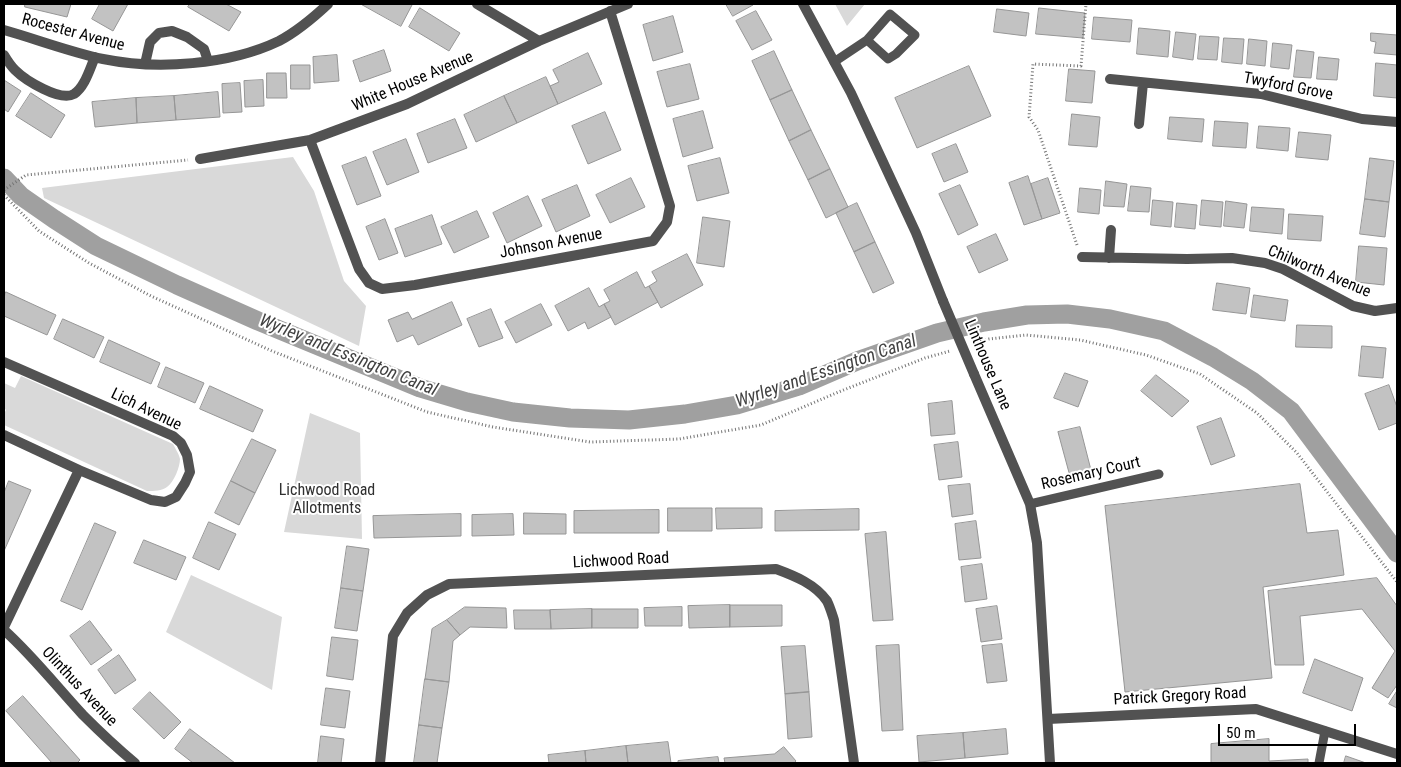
<!DOCTYPE html>
<style>
body{margin:0}
#map{position:relative;width:1401px;height:767px;overflow:hidden;background:#fff;font-family:"Roboto Condensed",sans-serif}
canvas{display:block}
.frame{position:absolute;inset:0;border:5px solid #000;pointer-events:none}
.scale{position:absolute;left:1218px;top:724px;width:138px;height:22px;box-sizing:border-box;border:2px solid #000;border-top:0;padding-left:6px;font-size:15px;line-height:18px;white-space:nowrap;color:#000;-webkit-text-stroke:4px #fff;paint-order:stroke}
</style>
<div id="map">
<canvas width="1401" height="767"></canvas>
<div class="frame"></div>
<div class="scale">50 m</div>
</div>
<script>
const g = document.querySelector('canvas').getContext('2d');
g.lineJoin = 'round';
function paint(path, color) { g.fillStyle = color; g.fill(path, 'evenodd'); }
function stroke(path, color, width, dash) { g.strokeStyle = color; g.lineWidth = width; g.lineCap = dash ? 'butt' : 'round'; g.setLineDash(dash || []); g.stroke(path); }
function label(font, color, halo, rows, align = 'center') {
  g.font = font + ' "Roboto Condensed",sans-serif'; g.lineWidth = 4; g.setLineDash([]); g.textBaseline = 'middle'; g.strokeStyle = halo; g.fillStyle = color; for (const [text, x, y, turn = 0] of rows) {
    g.save(); g.translate(x, y); g.rotate((+turn || 0) * Math.PI / 180); g.textAlign = isNaN(turn) ? turn : align; if (halo) g.strokeText(text, 0, 0); g.fillText(text, 0, 0); g.restore();
  }
}
paint(new Path2D(`
 M835,4H865L847,26Z
 M293,157L314,191L344,281L366,306L359,346L44,198L42,188Z
 M21,376L173,444C175,448 179,454 180,459C180,467 174,482 167,487C162,491 154,491 147,491L4,425V414L6,410L4,408V383L15,388Z
 M310,413L360,433L362,539L284,532Z
 M191,575L282,617L272,690L166,632Z`), '#d9d9d9');
stroke(new Path2D(`
 M4,178L21,196L54,219L96,246L177,285L258,321L420,388L467,402L513,412L570,418L629,420L685,414L737,405L799,386L857,361L937,333L984,322L1027,315L1067,314L1110,319L1164,331L1213,357L1252,381L1291,411L1397,553`), '#a0a0a0', 19);
const building = new Path2D(`
 M25,4H71L67,17L25,7Z
 M100,4H128L113,31L92,19Z
 M190,4H226L241,12L229,31L188,7Z
 M361,4H410L412,5L401,26Z
 M726,4H752L753,5L733,16Z
 M420,8L460,33L449,51L409,27Z
 M1039,8L1085,13L1083,38L1036,34Z
 M997,9L1029,13L1026,36L994,32Z
 M756,11L772,40L752,50L736,21Z
 M673,16L683,52L653,61L643,25Z
 M1094,17L1132,20L1130,42L1092,39Z
 M1139,28L1170,31L1168,57L1137,54Z
 M1176,32L1196,34L1193,60L1173,57Z
 M1371,33L1397,35V55L1374,53L1376,42L1371,41Z
 M1200,36L1219,37L1217,60L1198,59Z
 M1224,38L1244,39L1242,64L1222,62Z
 M1249,39L1267,41L1265,66L1247,64Z
 M1273,43L1292,45L1289,69L1271,67Z
 M384,50L391,71L360,82L353,61Z
 M1297,50L1314,52L1311,78L1294,77Z
 M774,51L792,90L770,100L752,61Z
 M588,53L602,84L558,104L550,86L559,82L553,70Z
 M337,55L339,81L314,83L313,57Z
 M1319,57L1339,59L1337,80L1317,79Z
 M1376,63L1397,65V98L1374,96Z
 M690,64L699,99L667,107L657,72Z
 M291,65H310V89H291Z
 M969,66L991,116L917,148L895,98Z
 M1069,69L1095,71L1092,103L1066,101Z
 M267,73H286L287,98H267Z
 M546,77L558,104L517,123L504,96Z
 M4,80L21,91L8,112L4,109Z
 M263,80L264,106L245,107L244,81Z
 M240,83L242,112L223,113L222,84Z
 M792,90L811,130L789,141L770,100Z
 M218,92L220,117L176,120L174,96Z
 M31,93L65,115L51,138L16,116Z
 M174,96L176,120L137,123L136,98Z
 M504,96L517,123L476,142L464,115Z
 M136,98L137,123L95,127L92,102Z
 M703,111L713,148L683,157L673,119Z
 M605,112L621,150L588,164L572,126Z
 M1072,114L1100,117L1097,147L1069,145Z
 M1170,117L1204,119L1202,142L1168,139Z
 M455,119L467,148L428,163L417,134Z
 M1215,121L1248,123L1246,148L1213,146Z
 M1259,126L1290,128L1288,151L1257,148Z
 M811,130L830,169L808,180L789,141Z
 M1299,132L1331,135L1328,160L1296,157Z
 M406,139L419,172L387,185L373,152Z
 M956,144L968,172L944,182L932,154Z
 M366,157L381,196L357,205L342,166Z
 M720,158L729,193L697,201L688,166Z
 M1370,158L1394,161L1389,202L1365,199Z
 M830,169L848,207L826,218L808,180Z
 M1028,176L1042,219L1024,225L1009,183Z
 M631,178L645,207L610,223L596,195Z
 M1048,178L1060,213L1042,219L1031,184Z
 M1106,181L1127,184L1124,207L1104,206Z
 M577,185L590,216L556,232L542,200Z
 M960,185L978,225L958,235L939,194Z
 M1131,186L1151,188L1149,212L1128,211Z
 M1080,188L1101,190L1099,214L1078,212Z
 M528,196L542,226L507,243L493,213Z
 M1365,199L1389,202L1385,237L1360,234Z
 M1153,200L1173,202L1171,227L1151,225Z
 M1202,200L1223,202L1221,227L1200,225Z
 M1226,201L1247,204L1244,228L1224,226Z
 M857,203L875,242L854,252L836,213Z
 M1177,203L1197,205L1195,229L1175,227Z
 M1252,207L1284,209L1282,234L1250,231Z
 M477,211L489,237L454,253L441,227Z
 M1289,214L1323,216L1321,241L1288,239Z
 M432,215L442,244L405,257L395,229Z
 M703,217L730,221L724,267L697,263Z
 M385,219L398,253L379,260L366,227Z
 M996,234L1008,260L979,273L967,247Z
 M875,242L894,283L873,293L854,252Z
 M1359,246L1387,248L1384,285L1356,282Z
 M687,254L703,285L661,308L649,286L657,281L652,272Z
 M637,272L645,288L649,286L658,302L615,325L604,304L610,301L604,290Z
 M1217,283L1250,288L1246,314L1213,310Z
 M589,288L599,307L604,304L611,317L588,329L585,322L568,331L555,306Z
 M6,292L56,315L47,335L4,316V298Z
 M1254,295L1288,300L1285,321L1251,317Z
 M452,302L462,325L418,345L413,335L397,342L388,320L408,312L412,319Z
 M541,304L552,325L516,343L505,322Z
 M491,309L503,338L479,347L467,319Z
 M63,319L104,337L94,358L54,339Z
 M1297,325L1332,326V348L1296,347Z
 M109,340L160,363L151,384L100,362Z
 M1362,346L1386,348L1383,378L1359,376Z
 M166,367L204,383L195,403L158,387Z
 M1065,373L1088,381L1078,407L1054,398Z
 M1156,375L1189,401L1172,417L1141,391Z
 M1389,385L1397,407V423L1379,430L1365,394Z
 M210,386L263,410L253,432L200,409Z
 M952,401L955,434L931,436L928,404Z
 M1221,418L1235,456L1211,465L1197,427Z
 M1080,427L1092,474L1071,480L1058,432Z
 M252,439L276,450L255,493L231,481Z
 M958,442L962,477L939,480L934,445Z
 M9,481L31,490L4,551V493Z
 M231,481L255,493L239,525L215,513Z
 M970,484L973,514L952,517L948,486Z
 M1300,484L1307,533L1338,530L1344,575L1263,587L1272,678L1125,692L1105,506Z
 M668,508H712V531H668Z
 M716,508H762V528L717,529Z
 M859,509V530L775,531V511Z
 M659,510V533H574V511Z
 M524,513L566,514V534H524Z
 M461,514V536L374,538L373,516Z
 M513,514L514,535L472,536V515Z
 M976,521L981,558L959,560L955,524Z
 M209,522L236,534L219,570L193,558Z
 M95,523L116,532L82,610L61,601Z
 M886,532L893,620L873,621L865,534Z
 M144,540L186,557L176,580L134,563Z
 M347,546L369,549L363,591L341,588Z
 M982,564L987,599L965,602L961,567Z
 M1377,578L1397,606V685L1388,698L1372,688L1395,651L1362,609L1300,616L1304,665H1275L1268,591Z
 M341,588L363,591L357,631L335,628Z
 M730,605V627L689,628L688,606Z
 M730,605H782V626L730,627Z
 M997,606L1002,639L981,642L976,609Z
 M465,607L506,608L507,628L470,627L460,635L447,620Z
 M682,607V626H645L644,608Z
 M592,609H638V628H592Z
 M592,609V628L551,629L550,610Z
 M514,610H550L551,629H515Z
 M447,620L460,635L453,641L449,682L425,679L432,629Z
 M90,621L112,650L91,665L70,636Z
 M332,637L358,640L353,680L327,676Z
 M1002,644L1007,681L987,683L982,646Z
 M899,645L903,730L882,731L876,646Z
 M805,646L809,692L785,694L781,647Z
 M119,655L136,680L115,694L98,670Z
 M1315,659L1363,678L1352,711L1303,693Z
 M425,679L449,682L442,728L419,725Z
 M326,688L350,691L345,728L321,725Z
 M1397,691V708L1389,704Z
 M150,692L181,722L164,739L133,709Z
 M809,692L812,737L788,739L785,694Z
 M23,696L80,760L77,763H52L6,711Z
 M419,725L442,728L437,763H414Z
 M190,729L235,763H193L175,749Z
 M1006,729L1008,754L965,758L963,733Z
 M963,733L965,758L919,762L917,736Z
 M321,736L344,739L341,763H318Z
 M1269,739V761L1308,759V763H1211V744Z
 M668,742L671,763H628L626,746Z
 M626,746L628,763H586L585,751Z
 M784,747L796,761L794,763H725L724,758L774,754Z
 M585,751L586,763H549L548,755Z
 M1346,756L1366,763H1344Z
 M718,757L719,763H678V761Z`);
paint(building, '#c2c2c2');
stroke(building, '#969696', 1);
stroke(new Path2D(`
 M4,190L26,175L188,160
 M4,195L39,231L89,263L151,296L272,351L427,412L493,427L590,442L679,439L761,425L841,391L925,358L950,351
 M1077,245L1038,130L1029,117L1033,64L1081,66L1086,4
 M975,343L989,339L1026,335L1080,340L1146,355L1200,374L1257,413L1297,453L1397,582`), '#747474', 3, [1, 2.5]);
stroke(new Path2D(`
 M834,62L867,40L890,14L915,35L896,54L888,59L867,40
 M1030,504L1159,474
 M1319,763L1325,731`), '#525252', 9);
stroke(new Path2D(`
 M477,4L539,41
 M4,30C36,39 70,52 103,59C157,70 229,65 279,41C298,31 313,18 328,4
 M4,55C7,60 11,66 15,70C25,80 60,102 74,94C85,87 90,68 95,57
 M145,64L150,42L159,33L172,31L187,37L204,49L208,61
 M1110,79L1261,94L1362,119L1397,122
 M1139,124L1143,83
 M310,140L359,269L369,283L382,289L415,285L653,241L667,222L670,206L610,11
 M200,159L310,140L407,104L539,41L628,4
 M1082,257L1187,259L1232,258L1265,263L1283,269L1353,306L1375,311L1397,308
 M1109,258L1111,230
 M4,362L173,436L181,443L187,455L190,472L185,483L176,497L165,502L151,500L79,470L4,435
 M4,627L79,470
 M4,630C33,656 57,687 83,715C100,732 117,748 135,763
 M1048,719L1256,709L1397,754
 M380,763L393,636L407,613L427,595L449,584L776,569C795,576 815,584 827,601C830,607 832,614 834,620L854,763`), '#525252', 10);
stroke(new Path2D(`
 M803,4L851,93L916,233L943,301
 M974,374L1030,504L1037,543L1050,763`), '#525252', 10);
stroke(new Path2D(`
 M943,301L974,374`), '#525252', 10);
label('16px', '#000', '#fff', [
 ["Rocester Avenue",73,33,15],
 ["White House Avenue",413,82,-23],
 ["Twyford Grove",1288,87,11],
 ["Johnson Avenue",551,244,-11],
 ["Chilworth Avenue",1319,272,23],
 ["Linthouse Lane",987,365,67],
 ["Lich Avenue",146,410,26],
 ["Rosemary Court",1091,474,-13],
 ["Lichwood Road",621,561,-3],
 ["Olinthus Avenue",79,687,47],
 ["Patrick Gregory Road",1180,697,-3]
]);
label('16px', '#303030', '#fff', [
 ["Lichwood Road",327,491],
 ["Allotments",327,509]
]);
label('italic 18px', '#414141', '#fff', [
 ["Wyrley and Essington Canal",348,356,22],
 ["Wyrley and Essington Canal",826,372,-19]
]);
</script>
